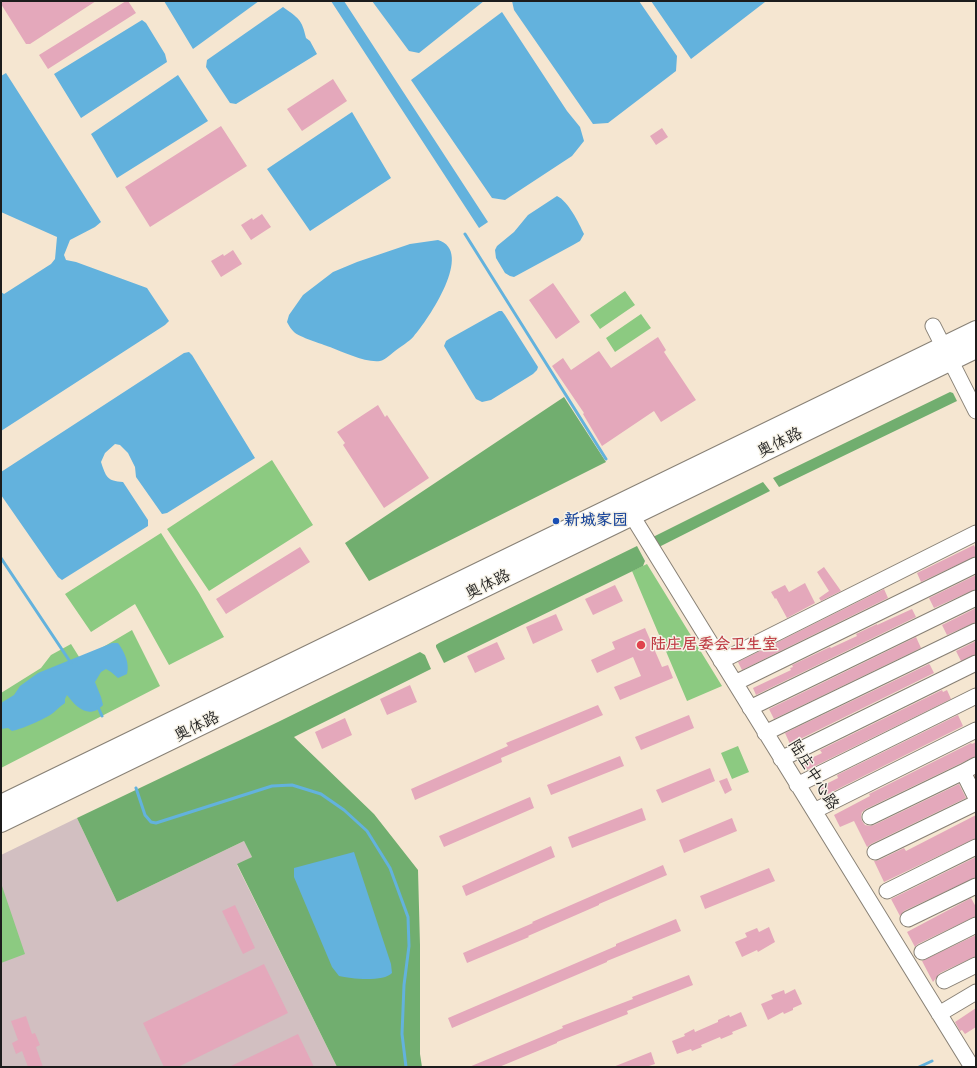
<!DOCTYPE html>
<meta charset="utf-8">
<style>
body{margin:0}
#map{position:relative;width:977px;height:1068px;overflow:hidden;background:#f5e6d1;font-family:Caveat,sans-serif}
canvas{display:block}
.frame{position:absolute;inset:0;border:2px solid #1c1c1c;pointer-events:none}
</style>
<div id="map">
<canvas width="977" height="1068"></canvas>
<div class="frame"></div>
</div>
<script>
const g = document.querySelector('canvas').getContext('2d');
g.lineJoin = 'round';
function paint(path, color) { g.fillStyle = color; g.fill(path, 'evenodd'); }
function stroke(path, color, width, dash) { g.strokeStyle = color; g.lineWidth = width; g.lineCap = dash ? 'butt' : 'round'; g.setLineDash(dash || []); g.stroke(path); }
function label(font, color, halo, rows, align = 'center') {
  g.font = font + ' Caveat,"LXGW WenKai TC",sans-serif'; g.lineWidth = 3; g.setLineDash([]); g.textBaseline = 'middle'; g.strokeStyle = halo; g.fillStyle = color; for (const [text, x, y, turn = 0] of rows) {
    g.save(); g.translate(x, y); g.rotate((+turn || 0) * Math.PI / 180); g.textAlign = isNaN(turn) ? turn : align; if (halo) g.strokeText(text, 0, 0); g.fillText(text, 0, 0); g.restore();
  }
}
paint(new Path2D(`
 M77,818L117,902L244,841L252,857L237,865L337,1067H1V855Z`), '#d2bfc1');
paint(new Path2D(`
 M625,291L635,305L600,329L590,315Z
 M641,314L651,328L615,352L606,338Z
 M272,460L313,525L209,591L167,529Z
 M161,533L199,593L224,637L169,665L135,604L91,632L65,594Z
 M647,564L722,686L687,701L632,571Z
 M132,630L160,686L1,768V693L41,668L51,655L71,644L81,660Z
 M738,746L749,772L732,779L721,753Z
 M1,883L25,954L1,963Z`), '#8cca81');
paint(new Path2D(`
 M950,392L953,393L957,401L779,487L773,478Z
 M564,397L606,462L369,581L345,543Z
 M763,482L770,491L655,549L649,539Z
 M637,546L645,561L643,566L444,663L436,647V645L439,643Z
 M420,652L425,655L431,669L294,737L374,814L418,870L420,945V1054L422,1067H337L237,864L252,857L244,841L117,902L77,818L278,722Z`), '#71ae6f');
paint(new Path2D(`
 M164,1H259L193,49Z
 M331,1H344L488,222L479,228Z
 M372,1H484L419,53L409,51Z
 M512,1H639L677,56L676,71L608,123L593,124L514,10Z
 M651,1H765V2L691,59Z
 M283,7C298,18 302,19 306,38L310,41L317,54L236,104L230,103L206,67L207,60Z
 M502,12L567,111L580,127L584,141L572,156L505,200L492,198L411,80Z
 M142,20L146,23L165,54L167,62L81,118L54,74Z
 M6,73L101,222L95,227L70,240L64,255L66,260L76,262L147,288L169,321L165,325L1,431V292L4,294L51,264L55,259L57,237L1,212V76Z
 M178,75L208,121L117,178L91,134Z
 M352,112L391,178L310,231L267,169Z
 M557,196C568,201 579,223 584,234L580,241L573,245L514,277L510,276L505,273L496,258L495,250L497,246L514,232L528,215Z
 M438,240C475,251 428,320 414,336C409,342 401,346 395,351C391,354 385,360 380,361C366,363 343,352 330,347C322,344 299,337 294,332C291,329 289,326 287,322L289,315L303,295L333,272L357,262L410,244Z
 M499,311H502L505,315L538,367L537,370L533,374L491,400L482,402L476,399L444,346L446,341L449,339Z
 M189,352L192,355L255,458L167,513L162,514L136,477L135,467L128,453L120,445L115,444L105,453L101,462C106,477 107,481 123,482L148,520V526L62,580L58,577L1,495V472L184,353Z
 M112,643H118C124,651 130,663 127,674L118,678L111,672L106,669L101,672L95,682L101,697L103,705C89,720 76,707 67,695L65,699V703C60,706 57,710 53,713C45,719 22,729 12,731L8,728L1,729V703L14,695L20,686L38,673Z
 M354,852L391,964L392,973C384,982 351,979 339,976L332,967L294,877V868Z`), '#63b2dd');
stroke(new Path2D(`
 M465,234L606,459
 M1,558L71,663
 M98,707L102,716
 M136,788L145,815L151,822L156,823L272,786L292,785L321,794L344,810L367,831L390,868L408,917L409,946L404,985L402,1034L406,1067
 M919,1067L932,1061`), '#63b2dd', 3);
paint(new Path2D(`
 M1,1H96L30,44H26L1,4Z
 M126,1H128L136,13L48,69L39,55Z
 M333,79L347,101L302,131L287,109Z
 M221,126L247,166L150,227L125,187Z
 M662,128L668,137L656,145L650,136Z
 M262,214L271,227L251,240L241,225L252,218L253,220Z
 M233,250L242,264L221,277L211,261L223,254L224,256Z
 M553,283L580,322L556,339L529,300Z
 M658,337L666,350L664,352L696,400L661,422L654,411L602,446L583,414L584,413L552,366L563,358L571,370L599,351L611,368Z
 M378,405L385,417L387,415L429,478L384,508L343,445L345,443L337,432Z
 M974,545L976,550V556L921,582L917,573Z
 M300,547L310,562L226,614L216,599Z
 M824,567L841,591L821,601L819,598L829,591L817,572Z
 M976,575V589L934,608L929,598Z
 M805,583L815,603L787,618L776,598L775,599L771,592L785,585L789,592Z
 M615,585L623,601L593,615L585,599Z
 M884,589L888,598L742,670L738,662Z
 M976,608V622L947,635L942,625Z
 M912,609L916,617L756,695L753,688L791,670L790,668L793,667L792,665L830,647L831,648L857,636L856,634L877,624V625Z
 M556,614L563,630L533,644L526,627Z
 M645,628L662,667L668,665L673,678L620,700L614,687L641,676L633,657L597,673L591,660L615,649L612,642Z
 M916,637L921,648L774,719L769,709Z
 M976,641V654L961,661L956,651Z
 M497,642L505,659L475,673L467,656Z
 M929,664L930,665L934,673L790,744L785,733Z
 M410,685L417,702L387,715L380,699Z
 M942,690L943,692L947,690L951,699L807,770L803,762L822,753L820,750Z
 M598,705L603,715L501,758L502,762L415,800L411,789L508,746L506,743Z
 M689,715L694,728L641,750L635,737Z
 M958,715L963,726L822,797L818,788L838,778L837,775Z
 M345,718L352,735L322,749L315,732Z
 M976,742V756L866,809L862,812L861,816L862,821L865,825L870,826L874,825L959,784L966,798L871,844L867,847L854,821L840,827L834,815L870,796L869,794L971,743L972,744Z
 M620,756L624,766L551,795L547,785Z
 M710,768L715,781L662,803L656,790Z
 M727,778L732,790L725,794L719,781Z
 M530,797L534,808L444,847L439,836Z
 M642,808L646,820L572,848L568,837Z
 M976,815V838L884,882L874,861L879,860L904,848L906,851Z
 M732,818L737,831L684,853L679,840Z
 M551,846L555,857L466,896L462,886Z
 M976,857V877L904,911L900,916L891,899Z
 M663,865L667,875L599,904V905L528,936L529,937L467,963L463,953L533,923L532,922Z
 M769,868L775,881L705,909L700,896Z
 M971,898L976,907V916L918,944L915,947L907,932Z
 M235,905L255,948L243,954L222,911Z
 M676,919L681,931L607,961V962L452,1028L448,1018L616,946V944Z
 M769,927L775,942L758,952L757,950L742,957L735,942L747,937L745,933L757,928L759,932Z
 M976,935V956L940,973L933,982L922,961Z
 M264,964L288,1013L178,1067H164L143,1023Z
 M689,975L693,985L627,1011L628,1014L557,1042V1043L499,1067H469L563,1028L562,1026L633,999L632,997Z
 M795,989L802,1004L793,1008V1010L784,1014L783,1012L768,1020L761,1004L773,999L771,995L784,990L785,994Z
 M976,1008V1027L965,1034L962,1030L960,1031L955,1022Z
 M741,1012L747,1026L732,1032L733,1034L721,1039L720,1037L701,1045L702,1047L692,1051L691,1049L677,1054L672,1041L685,1036L684,1034L694,1029L695,1032L718,1022V1020L729,1015L730,1017Z
 M26,1016L32,1034L35,1033L40,1045L36,1047L43,1067H28L22,1051L16,1054L12,1043L18,1040L11,1021Z
 M298,1034L314,1067H229Z
 M651,1052L655,1064L646,1067H613Z`), '#e4a8bb');
const minor = new Path2D(`
 M933,326L976,411
 M626,506L972,1067
 M721,661L976,533
 M735,683L976,565
 M750,708L976,598
 M765,733L976,631
 M781,759L976,663
 M976,765L963,772L976,798
 M797,785L976,696
 M814,811L976,730
 M870,817L963,772
 M875,852L976,803
 M887,891L976,847
 M908,919L976,886
 M922,952L976,925
 M944,981L976,965
 M939,1014L976,992`);
const major = new Path2D(`
 M1,804L976,330
 M1,823L976,349`);
stroke(minor, '#888176', 17);
stroke(major, '#888176', 20);
stroke(minor, '#fff', 15);
stroke(major, '#fff', 18);
for (const [x, y, r, color] of [
 [556,521,4,"#1a4fb4"],
 [641,645,5,"#e0444e"]
]) { const dot = new Path2D(); dot.arc(x, y, r, 0, 2 * Math.PI); g.fillStyle = color; g.fill(dot); stroke(dot, '#f7f3e8', 1.5); }
label('16px', '#1c1c1c', '#f7f3e8', [
 ["奥体路",780,443,-26],
 ["奥体路",488,585,-26],
 ["奥体路",197,727,-26],
 ["陆庄中心路",813,775,58]
]);
label('bold 16px', '#164399', '#f7f3e8', [
 ["新城家园",564,521]
], 'left');
label('bold 16px', '#be3a42', '#f7f3e8', [
 ["陆庄居委会卫生室",650,645]
], 'left');
</script>
